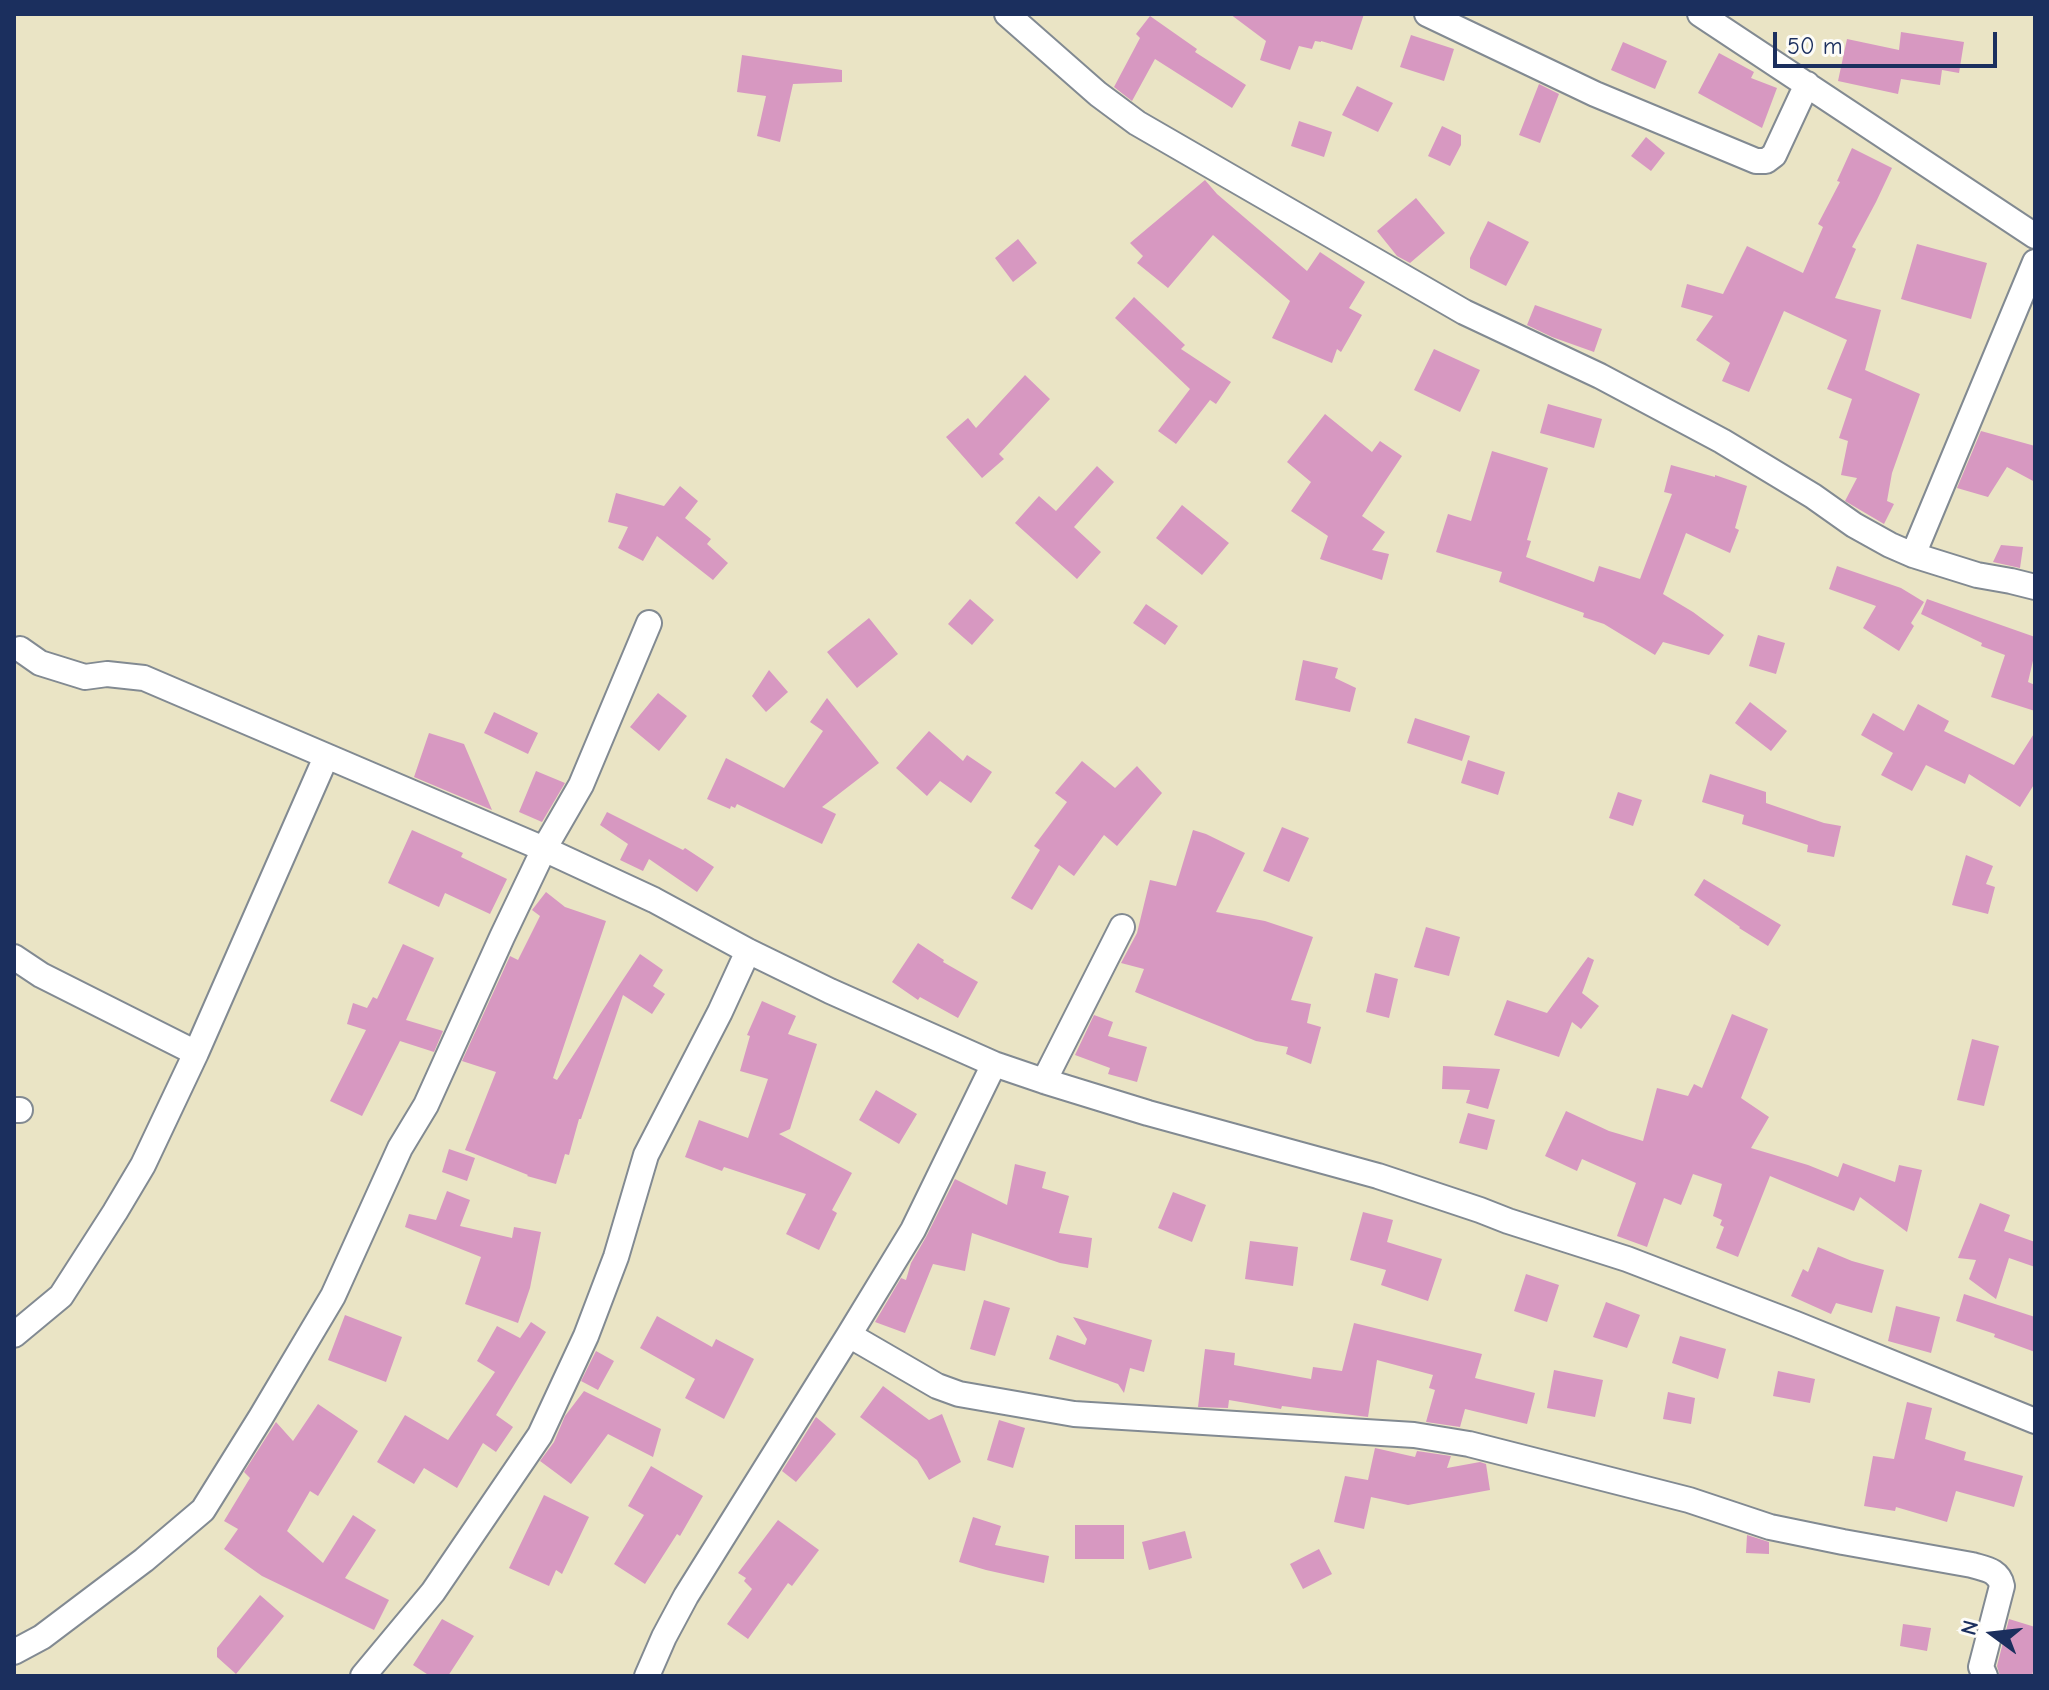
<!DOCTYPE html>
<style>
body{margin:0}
#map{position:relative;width:2049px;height:1690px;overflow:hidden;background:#eae4c5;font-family:"Comic Neue",sans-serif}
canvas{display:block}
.frame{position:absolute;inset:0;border:16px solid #1b2f5e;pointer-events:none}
.north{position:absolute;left:1953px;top:1594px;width:80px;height:80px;-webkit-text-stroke:6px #fdfcf7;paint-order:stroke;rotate:285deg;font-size:22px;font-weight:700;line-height:32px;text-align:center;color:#1b2f5e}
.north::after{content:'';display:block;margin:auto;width:28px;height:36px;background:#1b2f5e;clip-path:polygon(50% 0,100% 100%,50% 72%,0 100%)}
.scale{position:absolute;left:1773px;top:32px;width:224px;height:36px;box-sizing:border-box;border:4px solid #1b2f5e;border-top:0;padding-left:10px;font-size:24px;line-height:28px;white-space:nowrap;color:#1b2f5e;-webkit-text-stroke:6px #fdfcf7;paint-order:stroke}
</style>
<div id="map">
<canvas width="2049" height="1690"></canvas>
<div class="frame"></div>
<div class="north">N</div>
<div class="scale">50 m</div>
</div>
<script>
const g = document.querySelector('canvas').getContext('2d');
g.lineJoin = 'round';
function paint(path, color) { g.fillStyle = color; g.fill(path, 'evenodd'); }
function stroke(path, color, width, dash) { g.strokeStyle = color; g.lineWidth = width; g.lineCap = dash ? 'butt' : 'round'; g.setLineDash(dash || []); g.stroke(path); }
paint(new Path2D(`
 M1230,14H1364L1352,50L1321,41V42L1315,41L1312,49L1299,46L1290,70L1260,60L1266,41Z
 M1150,16L1197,49L1195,52L1246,85L1232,108L1155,59L1132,101L1114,87L1140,38L1136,34Z
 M1901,32L1964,42L1959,73L1942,70L1940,85L1901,79L1898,94L1838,81L1847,39L1899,50Z
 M1411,35L1454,49L1444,81L1400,67Z
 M1623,42L1667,61L1655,89L1611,70Z
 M1719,53L1754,72L1751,78L1777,88L1762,128L1698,93Z
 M742,55L842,70V82L793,84L780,142L757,136L766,96L737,92Z
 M1539,84L1559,94L1540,143L1519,135Z
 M1357,86L1393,103L1378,132L1342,115Z
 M1299,121L1332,132L1324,157L1291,146Z
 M1442,126L1461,135V145L1450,166L1428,156Z
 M1646,137L1665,153L1651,171L1631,156Z
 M1852,148L1892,168L1876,202L1852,247L1856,249L1835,298L1881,310L1865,370L1920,394L1892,473L1887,501L1894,504L1884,524L1845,501L1857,478L1841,475L1848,441L1839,438L1852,399L1827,389L1847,340L1784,311L1749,392L1722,381L1730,363L1696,340L1713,316L1681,307L1687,284L1723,294L1747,246L1803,273L1823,227L1818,224L1840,182L1837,181Z
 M1205,180L1217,194L1307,271L1320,252L1365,282L1349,308L1362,315L1341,352L1337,349L1332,363L1272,338L1290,301L1213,235L1168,288L1137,263L1143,256L1130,243Z
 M1416,198L1445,233L1410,263L1397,256L1377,231Z
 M1488,221L1529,242L1506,286L1470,268V258Z
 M1018,239L1037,263L1013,282L995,258Z
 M1917,244L1987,263L1971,319L1901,299Z
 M1134,297L1185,345L1181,349L1231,382L1216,404L1210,400L1176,444L1158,431L1190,389L1115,318Z
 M1535,305L1602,329L1594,352L1552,337L1527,325Z
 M1434,349L1480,370L1460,412L1414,390Z
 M1025,375L1050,399L999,454L1004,459L982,478L946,437L968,418L976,428Z
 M1548,404L1602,419L1594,448L1540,433Z
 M1325,414L1372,452L1380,441L1402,456L1362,516L1385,532L1372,550L1389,554L1382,580L1320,559L1328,536L1291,511L1311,482L1287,462Z
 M1981,431L2035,446V482L2007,467L1988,497L1957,488Z
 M1492,451L1548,468L1527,540L1531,541L1526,557L1594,582L1599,566L1640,579L1672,494L1664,492L1671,465L1715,477V475L1747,486L1735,528L1739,530L1730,553L1686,533L1663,594L1693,612L1724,635L1709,655L1663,642L1655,655L1604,624L1583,617L1584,613L1499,582L1502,572L1436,552L1448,514L1471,521Z
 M1097,466L1114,482L1074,527L1101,552L1077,579L1015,523L1039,496L1056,511Z
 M680,486L698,501L685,518L711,539L707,544L728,563L713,580L657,536L643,561L618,548L628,527L608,522L616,493L664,506Z
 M1182,505L1229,543L1202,575L1156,538Z
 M2001,545L2023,547L2020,568L1993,562Z
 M1837,566L1901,588L1924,602L1911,623L1914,626L1899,651L1863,628L1876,606L1829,589Z
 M970,599L994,620L972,645L948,624Z
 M1927,599L2035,637V652L2028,682L2035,685V711L1991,697L2005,655L1981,646L1982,643L1921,614Z
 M1146,604L1178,626L1165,645L1133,623Z
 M869,618L898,654L857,688L827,652Z
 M1758,635L1785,643L1776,674L1749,666Z
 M1303,660L1338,668L1335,678L1356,688L1350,712L1295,700Z
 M769,670L788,692L766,712L752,696Z
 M658,693L687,716L659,751L630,727Z
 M827,698L879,763L822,807L836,814L822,844L737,804L735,808L731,806L730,809L707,799L726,758L784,788L823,731L810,722Z
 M1750,702L1787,731L1771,751L1735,723Z
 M1918,704L1949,721L1944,731L2014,765L2035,732V783L2020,807L1969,774L1965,784L1926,765L1912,791L1881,775L1893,753L1861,735L1873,713L1904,731Z
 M494,712L538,733L528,754L484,733Z
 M1415,718L1470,736L1462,761L1407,743Z
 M929,731L963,761L967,755L992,772L971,803L940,781L927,796L896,768Z
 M429,733L464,744L492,810L414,777Z
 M1468,760L1505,772L1498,795L1461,783Z
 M1082,761L1115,788L1137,766L1162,793L1117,846L1104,835L1074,876L1059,865L1032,910L1011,898L1040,850L1034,846L1067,802L1055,793Z
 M536,771L565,783L542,822L519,812Z
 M1710,774L1766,792V803L1824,823L1841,826L1834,857L1807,852L1808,845L1742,824L1744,815L1702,802Z
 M1618,792L1642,800L1633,826L1609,818Z
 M607,812L683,850L685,848L714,867L697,892L649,859L643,871L620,860L628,844L600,825Z
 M1282,827L1309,838L1289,882L1263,871Z
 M412,830L463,853L461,857L507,879L490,914L445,893L439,907L388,883Z
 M1193,830L1206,834L1245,853L1216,912L1265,921L1313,937L1291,1000L1311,1004L1307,1023L1321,1027L1311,1064L1286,1054L1288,1047L1256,1041L1135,992L1144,969L1121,963L1137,933L1150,880L1176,886Z
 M1966,855L1993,866L1986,884L1995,887L1988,914L1952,905Z
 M1704,879L1781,925L1768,946L1739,928L1740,927L1694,895Z
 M546,892L565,907L606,921L553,1078L557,1080L616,990L618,991L616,990L640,954L663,970L653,986L665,994L652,1014L623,995L581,1119H579L569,1155L565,1154L556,1184L527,1176L528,1175L465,1150L496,1072L462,1061L510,956L518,960L540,916L532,910Z
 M1426,927L1460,937L1449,976L1414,967Z
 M918,943L944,960L943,962L978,982L958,1018L920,997L918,1000L892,982Z
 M403,944L434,958L406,1020L443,1031L434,1052L400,1041L362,1116L330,1101L366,1030L347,1024L353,1003L367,1008L373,997L377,999Z
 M1588,957L1594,960L1582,993L1599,1006L1581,1029L1572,1022L1559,1057L1494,1035L1507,1000L1547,1013Z
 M1375,973L1398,979L1389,1018L1366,1012Z
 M762,1001L796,1016L788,1034L817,1044L790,1129L779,1134L852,1173L832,1210L837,1213L819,1250L786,1234L806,1194L724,1167L722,1171L685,1157L699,1120L748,1138L768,1079L740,1071L750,1036L747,1035Z
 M1732,1014L1768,1029L1741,1098L1769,1117L1751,1148L1808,1165L1838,1177L1843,1163L1895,1182L1899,1165L1922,1170L1907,1232L1860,1197L1854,1211L1770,1176L1738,1257L1716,1248L1724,1227L1720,1225L1722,1220L1713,1216L1722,1184L1693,1174L1681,1205L1664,1198L1647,1247L1617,1236L1636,1183L1582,1159L1577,1171L1545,1156L1566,1111L1609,1131L1643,1141L1657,1088L1688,1096L1694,1084L1702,1088Z
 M1094,1015L1113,1022L1108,1036L1147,1047L1137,1082L1108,1074L1110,1068L1075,1055Z
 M1972,1039L1999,1046L1984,1106L1957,1100Z
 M1443,1066L1500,1069L1488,1109L1466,1103L1470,1090L1442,1089Z
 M876,1090L917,1114L899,1144L859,1120Z
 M1468,1113L1495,1120L1487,1150L1459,1143Z
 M449,1149L475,1158L467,1181L442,1172Z
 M1015,1164L1046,1172L1042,1188L1069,1196L1059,1233L1092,1238L1088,1268L1060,1263L972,1233L965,1271L933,1264L905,1333L875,1322L901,1278L906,1280L911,1263L926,1237L955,1179L1007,1205Z
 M447,1191L470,1200L460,1226L512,1238L514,1227L541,1232L530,1288L518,1323L465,1304L481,1257L405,1227L409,1214L436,1220Z
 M1173,1192L1206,1205L1192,1242L1158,1228Z
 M1980,1203L2010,1215L2004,1231L2035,1242V1267L2009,1258L1996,1299L1969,1279L1976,1260L1958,1258Z
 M1363,1212L1393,1220L1387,1242L1442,1259L1428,1301L1381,1285L1386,1270L1350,1260Z
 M1250,1241L1298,1247L1293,1286L1245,1279Z
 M1818,1247L1852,1261L1884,1270L1872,1313L1836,1303L1831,1314L1791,1296L1803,1269L1808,1272Z
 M1526,1274L1559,1285L1547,1322L1514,1311Z
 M1964,1294L2035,1317V1352L1994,1337L1995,1334L1956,1321Z
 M984,1300L1010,1308L995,1356L970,1349Z
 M1606,1302L1640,1315L1627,1348L1593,1337Z
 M1896,1306L1940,1317L1931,1353L1888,1341Z
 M345,1315L402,1337L386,1382L328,1360Z
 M657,1316L712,1347L716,1339L754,1359L724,1419L685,1398L695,1379L640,1348Z
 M1073,1317L1152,1340L1144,1372L1130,1368L1124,1393L1118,1384L1049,1359L1057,1335L1085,1345L1087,1339Z
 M531,1322L546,1332L496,1415L513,1427L496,1452L483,1443L457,1488L424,1468L414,1484L377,1462L405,1415L448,1440L495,1372L477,1361L497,1326L520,1338Z
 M1354,1323L1482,1354L1475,1378L1535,1393L1527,1424L1465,1409L1460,1427L1426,1422L1435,1390L1429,1388L1433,1375L1377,1360L1368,1417L1282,1406L1281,1409L1229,1400L1228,1408L1198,1407L1205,1349L1235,1353L1234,1365L1311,1379L1313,1367L1342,1371Z
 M1680,1336L1726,1349L1718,1379L1672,1363Z
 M596,1351L614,1361L598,1390L581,1381Z
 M1554,1370L1603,1380L1595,1417L1547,1408Z
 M1778,1371L1815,1379L1810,1403L1773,1396Z
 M883,1386L929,1420L942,1414L961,1462L929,1480L917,1460L860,1417Z
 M584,1391L661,1429L653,1457L608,1434L571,1484L540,1461L554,1442L565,1416Z
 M1668,1392L1695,1398L1691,1424L1663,1419Z
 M1907,1402L1932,1408L1925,1439L1966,1452L1964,1460L2023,1476L2014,1507L1956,1491L1947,1522L1896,1507L1895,1511L1864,1506L1873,1456L1894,1459Z
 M318,1404L358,1431L318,1496L310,1491L287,1531L323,1563L353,1515L376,1530L345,1578L389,1600L374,1630L262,1576L224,1549L238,1529L224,1521L250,1478L244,1472L276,1422L293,1441Z
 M816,1417L836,1434L796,1482L782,1471Z
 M999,1420L1025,1428L1013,1468L987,1460Z
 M1375,1448L1415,1457L1417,1451L1451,1456L1447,1468L1480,1462L1486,1464L1490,1490L1408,1505L1371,1497L1364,1529L1334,1522L1345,1476L1368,1480Z
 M651,1466L703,1496L680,1536L677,1534L645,1584L614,1564L644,1515L628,1506Z
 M544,1495L589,1517L562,1574L556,1570L549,1586L509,1568Z
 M973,1517L1001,1526L995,1545L1049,1556L1044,1583L986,1570L959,1562Z
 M778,1520L819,1550L792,1586L788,1583L748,1639L727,1624L752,1589L744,1581L746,1578L738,1573Z
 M1075,1525H1124V1559H1075Z
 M1185,1531L1192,1558L1149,1570L1142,1542Z
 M1747,1535L1769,1542V1554L1746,1553Z
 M1319,1549L1332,1574L1303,1589L1290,1564Z
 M260,1595L284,1616L236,1674L217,1657V1648Z
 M442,1619L474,1636L448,1676H430L413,1665Z
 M2009,1619L2035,1627V1662L2032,1676H2000L1997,1666Z
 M1903,1624L1931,1628L1927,1651L1900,1646Z`), '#d798c1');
const street = new Path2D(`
 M1007,14L1098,94L1137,123L1464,312L1600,376L1722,441L1813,496L1854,525L1890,545L1913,555L1977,575L2011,581L2035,587
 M1427,14L1595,94L1756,161H1766L1774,155L1807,84
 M1700,14L2035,236
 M1913,555L2035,262
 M20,649L40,663L85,677L107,674L144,678L544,849L654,900L748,951L830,991L994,1064L1044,1081L1148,1113L1378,1176L1480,1210L1508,1221L1627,1259L1796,1324L2035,1421
 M14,957L41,975L196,1053
 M1044,1081L1122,927
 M14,1110H20
 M14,1335L61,1296L115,1212L143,1165L196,1053L326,757
 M849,1335L937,1386L959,1394L1074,1414L1414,1435L1469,1444L1689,1500L1770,1527L1843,1542L1972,1565C1985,1569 1999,1570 2002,1586L1981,1667L1985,1676
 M14,1652L42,1637L144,1560L203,1510L261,1417L333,1296L400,1148L426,1105L502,937L544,849L581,785L649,623
 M363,1676L433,1592L540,1435L586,1336L616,1257L646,1155L720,1012L748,951
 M647,1676L664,1637L686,1596L849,1335L913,1230L994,1064`);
stroke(street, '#828a92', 28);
stroke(street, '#fff', 24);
</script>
